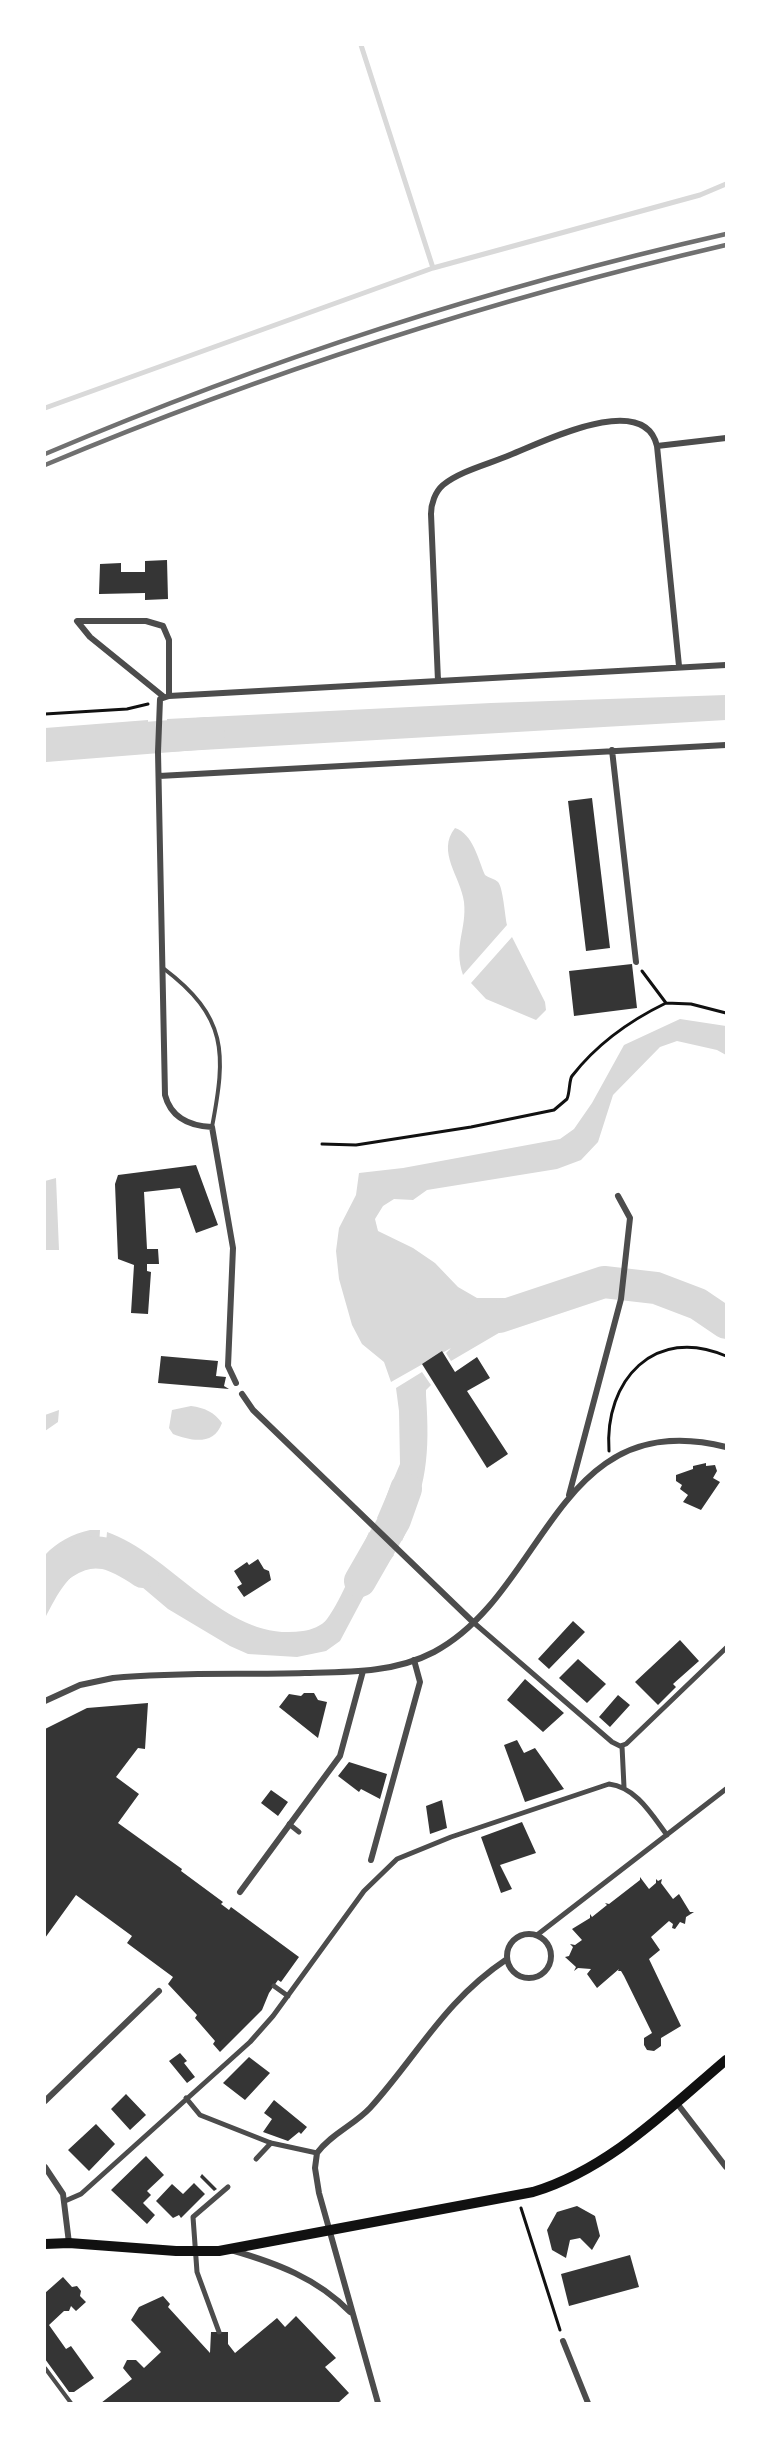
<!DOCTYPE html>
<style>
body{margin:0}
#map{position:relative;width:771px;height:2448px;overflow:hidden;background:#fff;font-family:Raleway,sans-serif}
canvas{display:block}
.frame{position:absolute;inset:0;border:46px solid #fff;pointer-events:none}
</style>
<div id="map">
<canvas width="771" height="2448"></canvas>
<div class="frame"></div>
</div>
<script>
const g = document.querySelector('canvas').getContext('2d');
g.lineJoin = 'round';
function paint(path, color) { g.fillStyle = color; g.fill(path, 'evenodd'); }
function stroke(path, color, width, dash) { g.strokeStyle = color; g.lineWidth = width; g.lineCap = dash ? 'butt' : 'round'; g.setLineDash(dash || []); g.stroke(path); }
paint(new Path2D(`
 M726,695V720L167,752V719L491,703Z
 M148,720V752L45,759V728Z
 M455,828C473,834 478,859 485,875C489,878 495,879 498,882C503,887 505,916 507,925L463,975C453,945 467,930 464,902C461,877 436,852 455,828Z
 M512,937L545,1002L546,1010L536,1020L486,999L471,983Z
 M680,1019L726,1026V1055L717,1050L677,1041L660,1047L613,1095L598,1142L581,1160L557,1169L427,1190L413,1200L394,1199L383,1206L375,1219L378,1231L413,1248L435,1263L458,1287L477,1298H519L524,1306L521,1320L451,1361L446,1353L451,1348L391,1382L384,1362L362,1344L352,1325L339,1279L336,1251L339,1228L356,1195L359,1173L403,1168L560,1139L574,1129L592,1103L624,1045Z
 M56,1178L59,1250H45V1181Z
 M422,1372L431,1385L426,1390V1395C430,1455 427,1486 402,1541L377,1518L400,1464L399,1411L396,1388Z
 M191,1406C205,1408 214,1412 222,1423C214,1446 191,1441 173,1434L169,1428L172,1410Z
 M59,1410L58,1422L45,1431V1415Z
 M90,1530H100L98,1565C69,1567 57,1596 45,1618V1555C57,1542 72,1534 90,1530Z
 M107,1532C173,1555 226,1643 303,1631C311,1630 322,1626 327,1619C342,1599 358,1557 369,1532L394,1555L366,1592L340,1641L326,1651L297,1657L248,1654L230,1646L168,1609L129,1576L104,1565Z`), '#d9d9d9');
stroke(new Path2D(`
 M361,45L433,268
 M45,408L433,268L700,195L726,184`), '#d9d9d9', 5);
stroke(new Path2D(`
 M45,746L209,733
 M482,1317H499L604,1282L656,1288L698,1304L726,1323
 M45,1580C50,1571 58,1567 66,1562C95,1543 117,1555 143,1572
 M360,1581L395,1520L406,1489`), '#d9d9d9', 32);
paint(new Path2D(`
 M167,560L168,599L145,600V593L99,594L100,564L121,563V572H145V561Z
 M592,798L610,948L586,951L568,801Z
 M632,964L637,1008L574,1016L569,971Z
 M196,1165L218,1225L196,1233L180,1188L144,1192L147,1249H158L159,1264H147V1271L151,1272L148,1314L131,1313L134,1265L118,1259L115,1184L118,1175Z
 M442,1351L455,1372L477,1357L490,1378L467,1391L508,1454L487,1468L422,1364Z
 M161,1356L218,1361L216,1376L226,1377L224,1386L229,1389L158,1383Z
 M706,1463V1466L715,1465L717,1471L713,1478L720,1482L701,1510L683,1502L688,1495L680,1489L682,1485L676,1481V1475L693,1469V1466Z
 M258,1559L264,1569L269,1571L271,1580L244,1597L237,1587L242,1584L234,1571L247,1562L249,1565Z
 M573,1621L585,1632L549,1669L538,1659Z
 M680,1640L699,1661L673,1684L676,1687L658,1705L635,1682Z
 M578,1659L606,1684L587,1703L559,1678Z
 M525,1679L564,1713L543,1732L507,1700Z
 M304,1693H314L318,1700L327,1702L318,1738L279,1707L289,1694L301,1696Z
 M618,1695L630,1705L610,1727L599,1717Z
 M148,1703L145,1749L138,1748L116,1777L139,1794L118,1823L182,1869L181,1871L223,1902L221,1904L229,1910L231,1907L299,1957L281,1982L278,1980L269,1993L262,2010L220,2052L213,2044L215,2041L195,2018L197,2015L168,1984L173,1977L127,1943L132,1936L76,1895L45,1938V1729L87,1708Z
 M517,1740L524,1753L535,1748L564,1789L525,1802L504,1745Z
 M349,1762L387,1774L380,1799L361,1789L359,1792L338,1776Z
 M271,1790L288,1802L278,1816L261,1803Z
 M442,1800L447,1828L430,1834L426,1806Z
 M522,1822L536,1853L500,1865L512,1889L501,1893L481,1837Z
 M640,1877L649,1889L656,1883V1879L658,1881L662,1879L661,1883L673,1899L679,1894L690,1912H694L686,1917L685,1924L680,1922L675,1929L672,1928L673,1924L669,1921L651,1937L660,1950L649,1959L681,2026L661,2038V2046L654,2051L647,2050L644,2045V2038L652,2033L624,1976L621,1971H618L619,1969L597,1988L587,1974L591,1969L578,1968L574,1971L576,1967L565,1957L569,1956L573,1947L570,1944L575,1945L582,1940L572,1929L590,1918V1914L592,1917L607,1905L605,1903L609,1904L640,1880Z
 M180,2053L187,2061L184,2063L195,2077L187,2083L169,2061Z
 M249,2057L270,2073L245,2100L223,2083Z
 M126,2094L146,2115L130,2130L111,2109Z
 M274,2100L307,2127L301,2134L299,2132L288,2141L263,2132L272,2119L264,2113Z
 M96,2124L115,2144L89,2171L68,2150Z
 M146,2156L164,2175L147,2191L151,2195L143,2203L155,2215L147,2224L111,2190Z
 M202,2174L217,2189L214,2191L200,2177Z
 M194,2183L205,2194L181,2218L179,2215L173,2218L156,2201L172,2184L183,2194Z
 M577,2206L595,2216L600,2236L592,2250L580,2238L570,2240L566,2258L552,2250L547,2230L557,2212Z
 M630,2255L639,2287L569,2306L561,2274Z
 M63,2277L72,2287L77,2286L81,2291L80,2296L86,2302L76,2311L71,2306L69,2311H64L49,2325L66,2349L71,2346L94,2378L74,2392H69L45,2359V2293Z
 M163,2296L170,2304L168,2307L210,2353L211,2332H228V2344L235,2353L277,2318L285,2327L296,2316L336,2358L325,2367L349,2393L338,2403H101L132,2379L123,2368L127,2360H136L144,2368L161,2352L131,2320L139,2307Z`), '#353535');
stroke(new Path2D(`
 M45,714L127,709L148,704
 M642,971L666,1003L691,1004L726,1013
 M322,1144L356,1145L471,1127L554,1110L567,1099C570,1092 569,1080 572,1076C596,1045 631,1020 666,1003
 M609,1451C604,1380 655,1325 726,1356
 M521,2208L560,2330`), '#111', 3);
stroke(new Path2D(`
 M163,968C228,1017 226,1053 212,1127
 M45,2368L71,2403`), '#4c4c4c', 4);
stroke(new Path2D(`
 M473,1622L612,1742L620,1746L626,1744L726,1648
 M622,1746L624,1787
 M289,1824L299,1832
 M537,1935L726,1789
 M274,1986L288,1996
 M186,2098L200,2115L271,2143L317,2153
 M256,2159L271,2143
 M65,2201L81,2194L250,2042L273,2016L364,1891L397,1859L451,1837L609,1784C636,1787 652,1815 667,1835
 M219,2332L197,2272L193,2217L228,2187`), '#4c4c4c', 5);
stroke(new Path2D(`
 M657,446L679,666
 M438,681L431,514C431,504 435,492 443,485C460,471 489,464 510,455C541,443 644,390 657,446L726,438
 M164,697L90,637L77,621H146L163,626L169,640V696
 M612,750L636,962
 M159,776L726,745
 M236,1383L228,1366L233,1248L212,1127C190,1126 171,1118 165,1095L158,752L160,699L169,696L726,665
 M242,1394L253,1410L473,1622
 M569,1495L621,1299L630,1218L618,1196
 M45,1701L80,1685L113,1678C177,1672 241,1675 305,1673C348,1672 394,1673 434,1652C547,1592 556,1404 726,1447
 M371,1860L420,1682L414,1660
 M240,1892L340,1756L363,1671
 M507 1956a22 22 0 1 1 44 0a22 22 0 1 1-44 0Z
 M45,2101L159,1991
 M676,2102L726,2167
 M45,2167L63,2194L69,2243
 M231,2250C276,2263 317,2278 350,2312
 M563,2341L588,2403
 M378,2403L319,2193L315,2168L317,2153C331,2134 354,2125 370,2108C418,2055 444,2001 507,1959`), '#4c4c4c', 6);
stroke(new Path2D(`
 M45,2244L69,2243L176,2251H219L533,2192C609,2169 667,2110 726,2060`), '#111', 10);
stroke(new Path2D(`
 M45,454C269,359 488,288 726,234
 M45,465C269,371 490,300 726,245`), '#707070', 4.5);
</script>
